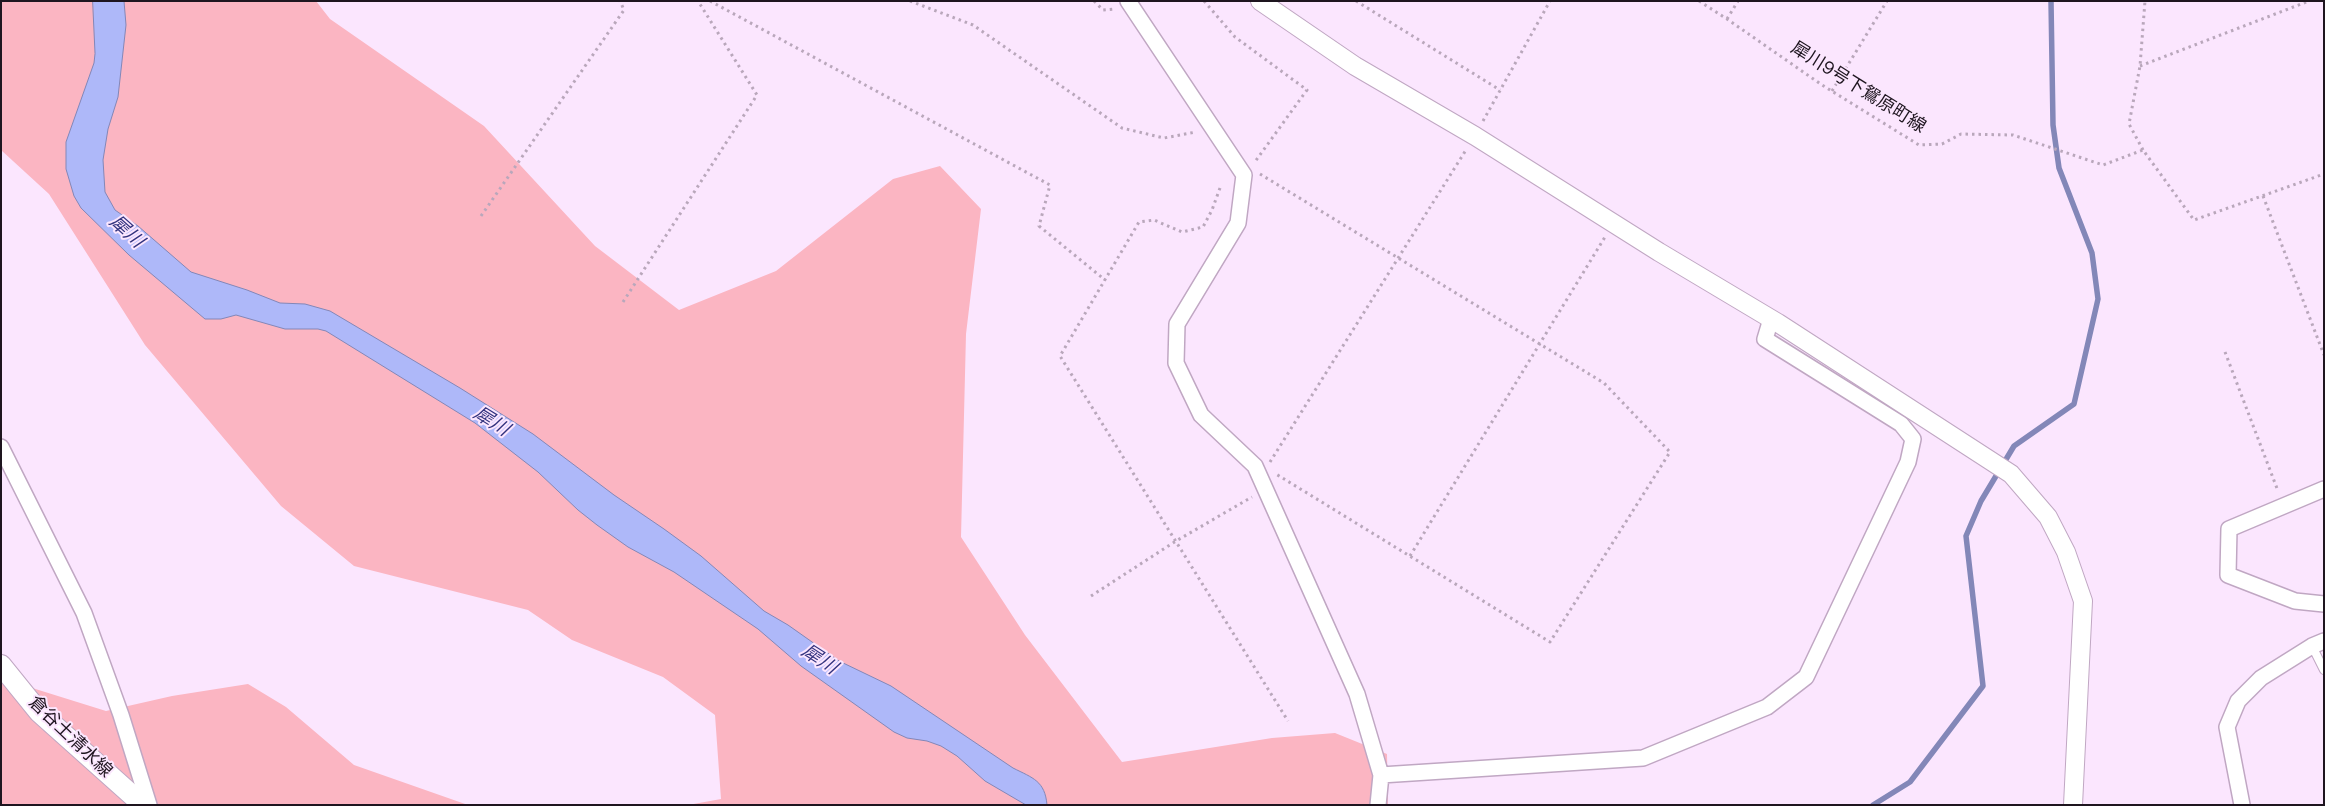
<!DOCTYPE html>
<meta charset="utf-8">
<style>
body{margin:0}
#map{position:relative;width:2325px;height:806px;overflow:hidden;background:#fbe6fe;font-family:"DM Sans",sans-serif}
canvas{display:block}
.frame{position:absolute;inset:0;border:2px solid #1e151f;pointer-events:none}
</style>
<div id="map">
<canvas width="2325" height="806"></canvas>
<div class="frame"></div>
</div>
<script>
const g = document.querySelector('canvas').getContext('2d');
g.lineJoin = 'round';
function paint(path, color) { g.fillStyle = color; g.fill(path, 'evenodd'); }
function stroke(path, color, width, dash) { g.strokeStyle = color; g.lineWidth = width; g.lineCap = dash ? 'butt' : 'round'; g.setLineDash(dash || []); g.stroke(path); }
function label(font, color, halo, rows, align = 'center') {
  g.font = font + ' "DM Sans","Noto Sans JP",sans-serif'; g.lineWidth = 4; g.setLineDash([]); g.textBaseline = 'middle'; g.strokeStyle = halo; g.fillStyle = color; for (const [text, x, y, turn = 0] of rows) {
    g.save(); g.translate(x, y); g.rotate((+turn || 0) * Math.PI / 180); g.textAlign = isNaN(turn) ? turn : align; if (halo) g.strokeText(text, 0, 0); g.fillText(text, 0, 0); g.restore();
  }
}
paint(new Path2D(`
 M1,1H316L330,19L484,126L595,246L679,310L776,271L893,179L940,166L981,209L966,334L961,537L1025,635L1122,762L1272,738L1335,733L1387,754L1388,805H688L721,799L715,715L663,677L572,640L528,610L354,566L281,506L145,345L49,194L1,150Z
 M1,666L13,682L106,711L172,696L248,684L286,707L354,765L468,805H1Z`), '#fbb5c2');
const water = new Path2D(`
 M93,1H124L126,25L118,97L108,129L103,160L105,192L115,210L138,226L191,272L247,290L280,303L305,304L330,311L460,388L533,434L614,495L664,529L701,556L764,611L788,625L839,661L891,686L1013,768C1033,778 1045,781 1047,805H1026L985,781L957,756L941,746L927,741L907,738L894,732L801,666L758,629L674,572L628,547L597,525L578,510L538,472L475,423L326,331L318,329H285L236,315L221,319H205L129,255L81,208L74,196L66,169V142L94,63L95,54Z`);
paint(water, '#aeb8f9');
stroke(water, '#8387b8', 1);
stroke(new Path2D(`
 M1873,805L1910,782L1983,686L1966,536L1981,501L2014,446L2074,404L2098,299L2092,253L2059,168L2053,125L2051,1`), '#8387b8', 5.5);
const service = new Path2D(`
 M2312,646L2324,670`);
const minor = new Path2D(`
 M1128,1L1244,175L1238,223L1177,324L1176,363L1201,415L1255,466L1357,694L1381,775L1378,805
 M1,447L84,613L121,715L149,805
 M2324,489L2229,529L2228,575L2295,601L2324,604
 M1381,775L1643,758L1767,707L1806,677L1908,462L1913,439L1901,424L1765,339L1771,319
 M2242,805L2227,727L2238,701L2261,678L2312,646L2324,641`);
const tertiary = new Path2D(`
 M1260,1L1355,66L1475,136L1659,252L1778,323L2011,474L2048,517L2066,552L2083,601L2073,805`);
const secondary = new Path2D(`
 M1,665L39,712L143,805`);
stroke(service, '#c0a7c3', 10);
stroke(minor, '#c0a7c3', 18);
stroke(tertiary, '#c0a7c3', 20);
stroke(secondary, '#c0a7c3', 22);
stroke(new Path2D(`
 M710,1L1050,185L1039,226L1105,280
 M910,1L973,25L1122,128L1164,138L1196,132
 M1094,1L1103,10L1114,9
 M1204,1L1235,37L1307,90L1254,163
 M1356,1L1500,90
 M1699,1L1727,19L1822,85L1919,145L1942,144L1961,134L2013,135L2103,165L2143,150L2194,220L2324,174
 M1727,19L1738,1
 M2140,66L2309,1
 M1832,91L1887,1
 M1483,121L1550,1
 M2143,150L2129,124L2140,66L2145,1
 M1260,174L1604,383L1670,452L1550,642L1276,474
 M1220,188L1212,210L1203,227L1182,232L1154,220L1139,222L1060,356L1288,721
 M2263,196L2324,355
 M481,216L624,10L620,1
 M623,302L757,95L698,1
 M2225,352L2278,491
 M1270,462L1466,150
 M1410,556L1605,237
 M1091,596L1176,541L1252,497`), '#b9a7bb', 3, [2.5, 4]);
stroke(service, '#fff', 8);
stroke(minor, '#fff', 15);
stroke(tertiary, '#fff', 18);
stroke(secondary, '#fff', 20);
label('18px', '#1e151f', '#fbe6fe', [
 ["犀川9号下鴛原町線",1858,88,32],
 ["倉谷土清水線",70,737,44]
]);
label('italic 19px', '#32337e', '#fbe6fe', [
 ["犀川",126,232,42],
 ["犀川",491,422,32],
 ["犀川",819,660,33]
]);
</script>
